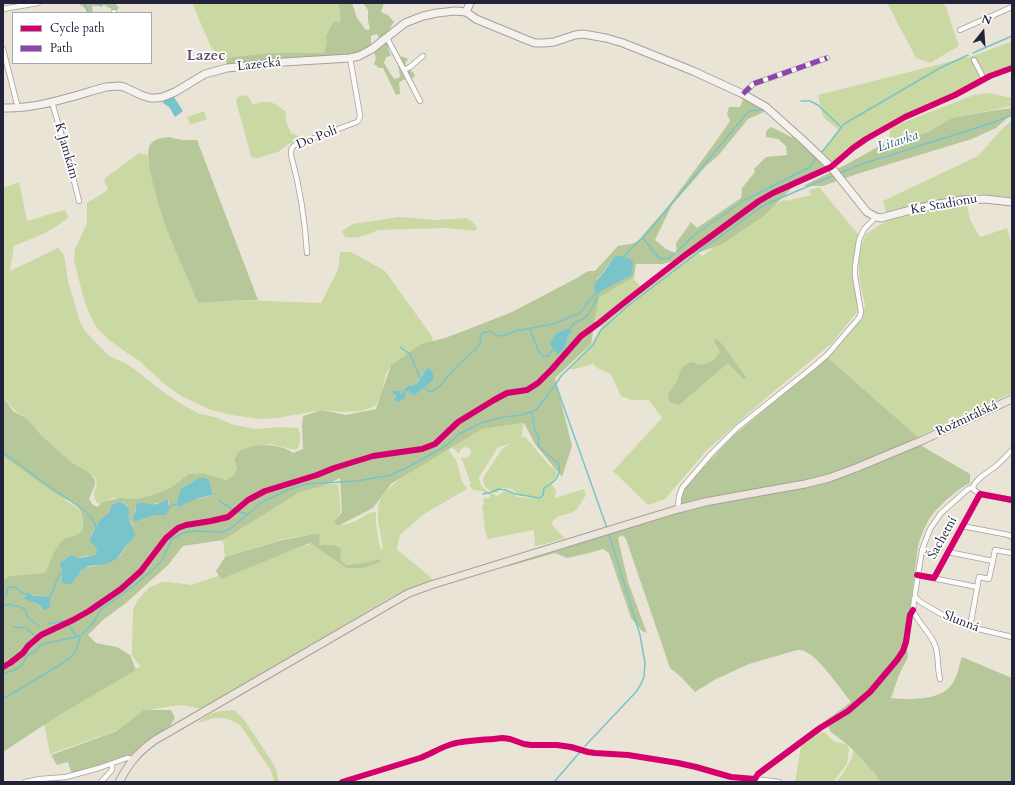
<!DOCTYPE html>
<meta charset="utf-8">
<style>
body{margin:0}
#map{position:relative;width:1015px;height:785px;overflow:hidden;background:#eae4d7;font-family:Cardo,serif}
canvas{display:block}
.frame{position:absolute;inset:0;border:4px solid #22223b;pointer-events:none}
.legend{position:absolute;left:12px;top:12px;width:140px;height:52px;box-sizing:border-box;background:#fff;border:1px solid #a7a7b1;margin:0;padding:5px 7px;list-style:none;font-size:12px;color:#22223b}
.legend li{display:flex;align-items:center;gap:8px;height:20px}
.legend b{width:20px;border:1px solid #a7a7b1}
.north{position:absolute;left:963px;top:12px;width:40px;height:40px;-webkit-text-stroke:3px #fff;paint-order:stroke;rotate:17deg;font-size:11px;font-weight:700;line-height:16px;text-align:center;color:#22223b}
.north::after{content:'';display:block;margin:auto;width:14px;height:18px;background:#22223b;clip-path:polygon(50% 0,100% 100%,50% 72%,0 100%)}
</style>
<div id="map">
<canvas width="1015" height="785"></canvas>
<div class="frame"></div>
<ul class="legend">
<li><b style="height:5px;background:#d6006c"></b>Cycle path</li>
<li><b style="height:5px;background:#8e44ad"></b>Path</li>
</ul>
<div class="north">N</div>
</div>
<script>
const g = document.querySelector('canvas').getContext('2d');
g.lineJoin = 'round';
function paint(path, color) { g.fillStyle = color; g.fill(path, 'evenodd'); }
function stroke(path, color, width, dash) { g.strokeStyle = color; g.lineWidth = width; g.lineCap = dash ? 'butt' : 'round'; g.setLineDash(dash || []); g.stroke(path); }
function label(font, color, halo, rows, align = 'center') {
  g.font = font + ' Cardo,serif'; g.lineWidth = 3.5; g.setLineDash([]); g.textBaseline = 'middle'; g.strokeStyle = halo; g.fillStyle = color; for (const [text, x, y, turn = 0] of rows) {
    g.save(); g.translate(x, y); g.rotate((+turn || 0) * Math.PI / 180); g.textAlign = isNaN(turn) ? turn : align; if (halo) g.strokeText(text, 0, 0); g.fillText(text, 0, 0); g.restore();
  }
}
paint(new Path2D(`
 M192,3H340L344,16L327,54L227,60L221,59L211,47Z
 M887,3H943L946,7L959,46L930,63L916,58Z
 M1012,41V68L989,75L976,84L905,116L863,140L843,158L831,165L820,155L839,130L823,117L818,95L976,55Z
 M990,93L1011,98L1012,100V106L952,118L926,133L892,142C889,137 889,135 891,129L902,123L974,95Z
 M246,95L250,99L253,105L261,102H270L275,104L285,111L286,117V121L291,133L299,136L300,139L287,145L278,152L257,158H253L251,156L236,101L237,98L240,96Z
 M204,111L207,119L190,125L187,117Z
 M1012,120V197L979,194L965,195L970,220L980,237L1007,228L1012,245V393L918,437L827,357L863,318L865,305L859,277V259L862,244L866,234L888,220L883,201L978,156L1002,129Z
 M139,153L147,155L155,193L162,217L198,303L243,300L321,303L337,272L339,265L340,252H351L385,271L431,335L433,341L415,348L391,365L386,374L381,395L378,402L375,406L362,411L343,412L322,410L277,418L260,419L231,415L211,410L181,396L167,386L138,360L127,353L109,340L96,327L89,313L83,296L74,260L75,249L87,223V203L108,190L104,179Z
 M19,182L27,221L64,210L67,213L68,218C53,231 33,238 14,246L10,271L58,248L64,255L68,281L80,322L85,331L109,356L125,363L137,371L166,394L180,403L198,413L218,418L234,425L255,429L278,427L298,428C302,436 300,440 298,448L295,450L270,444L251,447L239,452L234,458L237,469L234,475L226,480L201,473L189,474L170,488L155,494L137,499L113,498L100,504L97,503C90,489 99,490 96,478L71,462L41,435L33,425L26,418L14,410L7,402L3,394V188Z
 M820,187L822,191L858,234C856,247 853,260 854,274C854,287 860,300 857,312L832,343L766,398L707,450L665,499L648,505L613,471L662,418L648,399L647,400H632L621,396L611,374L597,368L593,364L575,369H568L591,344L602,326L600,319L596,321L597,296L632,277L641,287L694,253L700,254L702,256L784,199L786,201L811,195L809,190Z
 M399,217L436,220L466,218L471,221L477,227V229L475,231L446,228L378,230C367,235 357,239 345,237L342,231L353,224Z
 M524,423L521,438L524,436L527,439L549,465L555,469L557,475L552,484L556,491L555,498L584,489L586,495L577,509L571,513L557,517L551,523L560,534L565,538L542,545L535,546L534,530L488,539C483,529 485,517 482,506L484,505L483,499L490,497V495L481,491L473,490L469,485L471,484L461,457C466,459 468,458 471,454L470,449L466,447L461,449L459,454L452,447L454,445L482,429ZM510,444L502,449L483,478C482,487 489,491 497,493L502,488L512,489L517,494L539,498L553,499L517,497L512,493L504,491L497,496C488,492 480,489 479,477L498,447Z
 M448,449L456,460L462,481L467,489L424,514L401,534L399,538L397,550L399,551L434,580L393,596L202,709L181,705L147,710L124,728L50,754L44,723L120,674L141,667L132,656V649L133,610L137,601L150,587L162,582H169L191,585L316,542L320,533L283,539L225,557L223,540L300,492L320,487L327,484H338L341,511L335,522L338,526C344,525 351,523 357,520C364,517 368,512 376,512V525L380,548L383,549C382,535 375,518 379,503C384,484 431,459 448,449Z
 M3,456C24,470 44,485 64,499C69,503 76,505 79,510C84,517 84,526 80,533L50,562L45,573C30,576 17,572 3,580Z
 M234,710L243,718L271,760L276,769L279,782H274L271,771L240,725C233,721 225,717 215,718C210,719 203,722 197,723C211,712 216,711 234,710Z
 M824,732L835,742L846,744L849,748L847,764L833,782H795L801,746L817,733Z
 M853,751C863,760 873,769 880,782H836L842,775L852,758Z`), '#cad9a3');
paint(new Path2D(`
 M77,3H114L116,4L119,8L115,11L104,5L92,6L93,13H87L85,8Z
 M341,3H352L357,18L366,30L370,29L368,21V10L363,3H384L381,12L388,15L394,22L385,36L392,45L388,48L391,56L386,57L384,63L392,76L395,79L400,77L398,64L402,56L408,59L405,64L409,69L413,72L415,76L411,79L409,76L404,80L399,82L400,94L396,95L383,68H379L374,64L376,58L373,50L381,44L377,34L371,36V47L355,55L227,66L226,58L270,53H324L327,43L326,36L334,21L339,23L341,20L339,5Z
 M744,97L764,104V112L748,119L718,156L706,166L672,205L655,240L666,249L677,254L676,243L691,222L697,228L741,198L742,188L755,172L754,169L766,157L787,155L786,146L778,139L766,137V131L771,127L791,137H799L829,165L799,181L765,215L721,245L663,264H636L634,277L599,297L591,344L555,378L572,446L562,477L535,444L524,423L482,429L391,484L373,508L338,526L334,522L342,512L340,478L320,487L300,492L223,540L183,546L168,565L126,603L103,620L88,635L96,643L117,647L130,655L136,670L59,715L3,752V580L10,576L45,573C50,563 54,549 62,541C68,535 79,538 82,529C85,520 81,509 75,504C70,500 63,499 58,495C40,483 22,469 3,456V394L5,400L13,411L26,418L33,425L41,435L71,462L88,472L95,479V485L89,499L92,504L97,507L103,502L119,498L137,499L155,494L170,488L189,474L202,473L226,480L234,475L237,469L234,459C236,456 237,453 240,451C253,443 281,443 293,453L303,449L302,427L303,416L322,410L346,415L376,409L391,365L415,348L422,344L445,338L479,325L512,312L575,279L588,271H595L618,246L636,243L669,205L714,144L730,121L727,114L729,107H740ZM615,256L613,284L599,292L597,279C605,272 608,263 615,256ZM567,328L571,329L572,332L568,336L566,347L557,333ZM428,368L431,369L434,376L433,381L416,394L408,391H406L396,402H395L394,398L396,395L394,390L396,391H400L401,394H403L405,387L415,385L426,369ZM199,478L209,480L213,495L190,501L178,508L177,503L183,487ZM164,501H169L168,504L170,507L156,514L138,521L134,514L136,509V506L139,503C149,504 155,505 164,501ZM118,502C130,502 128,510 129,518C129,522 132,523 133,527C134,530 133,536 132,540L128,544L120,556L104,564L88,567L84,568L78,574L73,581H61L63,570L61,562L68,557C78,559 77,558 86,556C90,556 92,556 96,554C98,548 97,545 91,543V535L96,527L100,519L109,513L113,505ZM27,594C34,597 41,595 49,597L50,604L52,606L44,611C39,605 35,603 28,600Z
 M1012,108V114L996,128L972,139L860,173L823,186H803L847,164L878,147L892,141L893,142L926,133L952,118L990,111Z
 M169,137L182,140H197L258,300H243L198,303C190,284 182,266 174,247C170,237 165,226 162,216C158,203 143,155 150,145C154,138 162,138 169,137Z
 M716,338L723,345L746,377L743,379L728,363L679,405L671,403L668,399L669,393L677,381L682,367L691,362L701,365L713,361L720,352L714,341Z
 M827,357L918,437L832,475L809,481L733,493L682,505C678,497 682,491 687,485L732,437Z
 M915,445L922,446L970,474V483C960,487 939,506 932,515C926,523 921,536 918,546L906,642L908,657L899,675L891,698C910,700 944,701 954,681C958,674 959,665 962,657L1012,678V782H880L876,775L868,766L849,746L831,732L825,721L851,702C840,689 820,658 806,652C803,650 800,650 797,650L749,664L714,680L695,692L681,677L670,668L626,539L622,535L618,538L628,582L647,633L642,631L631,618L609,553L603,549L589,553L567,558L555,553L506,567L533,556L613,530L701,506L828,481L844,476Z
 M320,533L319,545H335L341,549L340,560L346,565C358,565 369,562 381,559L380,562L363,568H347L310,543L221,579L216,571L225,557L282,540Z
 M144,710H171L175,718L170,726L143,743L130,756L108,762L72,774L68,762L57,765L51,755L117,731Z`), '#b6c89a');
paint(new Path2D(`
 M174,97L183,111L175,117L169,107L163,103V100Z
 M615,256H622L632,260L633,262L632,274L630,276L599,292H596L594,291L595,283L598,279L604,272L613,258Z
 M567,328L571,329L572,332L568,336L566,347L559,354H557L551,346L550,343L557,333Z
 M428,368L431,369L434,376L433,381L415,395H413L408,391H406L405,398L400,401L395,402L394,399L396,395L392,392V390H394L396,391H400L401,394H403C405,382 411,389 417,383C420,379 423,374 426,369Z
 M199,478H205L209,480L213,495C198,498 191,500 178,508L177,504L180,490L183,487Z
 M167,500H168V504L170,508L166,515H154L138,521H134L133,516L136,510V506L137,503C143,502 150,505 157,504C160,503 163,501 167,500Z
 M118,502C124,502 127,505 129,510C129,514 128,518 130,522C132,527 136,531 134,537C133,540 129,543 126,546C119,557 115,563 100,565C95,565 90,565 85,568C76,573 74,589 63,583L61,581L63,570L60,567V563L68,557L72,555L74,556L76,558C80,558 94,556 96,554C98,547 95,546 90,542V538L96,527L100,519L109,513L112,505Z
 M27,594C34,597 41,595 49,597L50,604L52,606L44,611C38,602 32,603 24,598Z`), '#79c3ca');
stroke(new Path2D(`
 M83,3L84,4L89,13
 M94,3L102,6
 M973,53L1012,36
 M801,101H810L818,105L841,127
 M822,152L844,124L940,68L968,55
 M840,173L859,165L992,123L1012,115
 M643,238L749,111L764,109
 M623,258L636,243L643,238L658,257L662,259L669,258L679,250L693,236L743,201L810,167L816,158
 M530,329L538,350L543,356H548L554,348
 M569,330C571,328 572,326 573,324C578,321 583,320 587,316C594,309 595,299 600,290
 M400,347L410,354L420,378
 M556,385L607,528
 M425,387L426,389L430,392L439,387L456,367L474,351L481,343L480,336L482,333L490,331L497,336L506,335L515,331L553,324L580,313L597,291
 M3,453L7,455L47,485L84,510L92,518L97,529
 M483,494L492,492L498,489L506,490L515,494L540,498L543,495L544,488C556,481 560,478 559,464L538,446L539,437L535,431L532,412
 M219,501L234,510
 M169,507L177,504
 M236,511L248,514
 M3,598L6,596L8,587H15L22,593L29,594L33,597
 M49,600L59,575L64,570
 M3,607L8,604L21,607L26,611L28,618L39,626
 M48,624L63,621
 M68,624L77,637
 M14,627L26,628L35,636
 M3,674L14,670L22,665L27,656L34,652L42,644L80,636L93,623L100,610L135,585L156,567L163,559L172,539L183,533L194,531L222,532L230,529L262,502L290,489L307,484L357,481L391,475L412,465L447,445L459,434L481,423L503,417L522,415L536,410L556,384L561,376L593,345L601,330L629,305L696,254L761,207L771,202L835,175
 M3,699L63,663L73,655L78,645L80,637
 M585,746L636,692L641,684L644,677L645,663L640,635L609,534
 M554,782L580,752`), '#79c3ca', 1.5);
const street = new Path2D(`
 M3,9L38,3
 M114,12V13
 M960,30L1012,7
 M387,38L404,70L410,67L423,56
 M3,49L18,108
 M974,60L984,79
 M404,70L420,101
 M743,94L753,84L827,58
 M52,102L69,161L79,201
 M698,247C718,231 738,215 759,201C782,187 807,178 831,167
 M307,253C305,218 300,188 291,155C291,150 291,148 295,145L357,122L359,120L360,115L350,58
 M973,487C976,478 989,472 996,466C1002,461 1007,455 1012,450
 M973,487L974,490L980,494L1012,500
 M678,509L679,497L682,488L711,454L737,428L813,367L827,355L858,319L860,316L861,312L855,276V267L859,240L864,229L876,217
 M962,526L1009,535L1012,537
 M948,552L993,561
 M917,575L977,587
 M934,578L980,494
 M915,597L922,603L950,619L959,623L970,627L1012,637
 M970,627L979,577L989,579L995,550L1012,553
 M940,679C937,668 939,656 935,645C930,632 918,623 913,610L914,599L915,597V594L922,550L930,529L941,513L968,489L973,487
 M25,782L40,779L66,777L99,768L127,758L133,759
 M101,782L112,770V764
 M779,782L755,779L758,774L820,728L848,711L870,692L897,660L903,651L906,642L910,615L913,610`);
const secondary = new Path2D(`
 M466,12L470,3
 M3,108C38,109 73,96 106,87L119,86L124,87L141,95L150,98H156L163,97L175,92L205,74L227,68L284,62L350,58L359,56L372,49L405,23L423,16L437,13L455,11L466,12L476,19L527,40L535,43H544L554,42L575,35L583,34L606,38L623,43L693,71L743,94L766,107L805,142L831,167L867,212L876,217L881,218L918,208L961,200L985,199L1012,202`);
const primary = new Path2D(`
 M119,782C129,763 138,752 155,740L393,602L409,593L431,585L678,509L705,502L771,490L805,484L829,478L856,468L923,440L1012,399`);
stroke(street, '#a4a19c', 6);
stroke(secondary, '#a4a19c', 9);
stroke(primary, '#a4a19c', 9);
stroke(street, '#fcfbf9', 4.5);
stroke(secondary, '#f5f2ee', 7);
stroke(primary, '#ede5dc', 7);
stroke(new Path2D(`
 M743,94L753,84L827,58`), '#8e44ad', 5, [10, 5]);
stroke(new Path2D(`
 M917,575L934,578L980,494L1012,500
 M3,667L10,663L23,653L28,646L41,635L73,620L89,611L121,589L141,571L166,538L178,528L186,525L211,521L228,517L248,500L265,491L317,475L334,468L373,456L422,449L435,444L458,422L494,400L507,393L527,390L538,383L552,369L581,336L599,323L630,298L684,256L759,201L773,193L831,167L853,148L866,139L905,117L955,95L990,76L1012,68
 M342,782L420,758C430,754 442,747 452,744C467,740 487,740 503,738L510,739L524,744L531,745H557L571,747L588,752L595,753L628,755L678,763L696,767L731,777L755,779L758,774L820,728L848,711L870,692L897,660L903,651L906,642L910,615L913,610`), '#d6006c', 6);
label('13px', '#22223b', '#fff', [
 ["Lazecká",259,65,-6],
 ["Do Polí",317,138,-22],
 ["K Jamkám",66,151,74],
 ["Ke Stadionu",944,205,-10],
 ["Rožmitálská",967,419,-25],
 ["Šachetní",943,538,-61],
 ["Slunná",961,622,21]
]);
label('italic 14px', '#315d72', '#fff', [
 ["Litavka",898,142,-18]
]);
label('bold 15px', '#614a6b', '#fff', [
 ["Lazec",206,57]
]);
</script>
